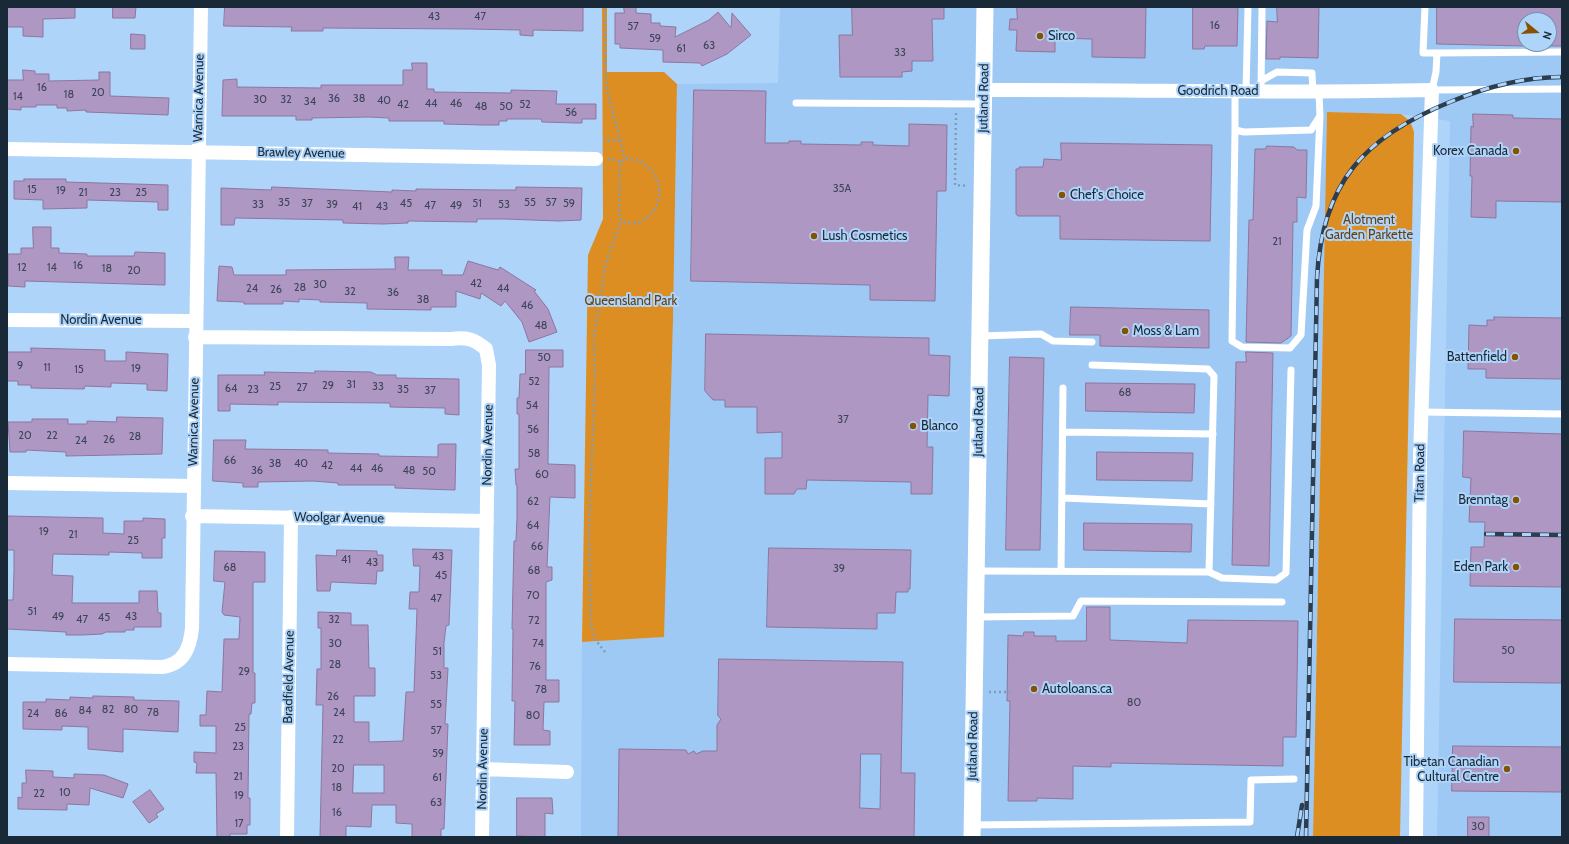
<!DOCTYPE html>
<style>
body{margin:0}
#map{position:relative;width:1569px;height:844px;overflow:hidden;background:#aed4fa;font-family:Cabin,sans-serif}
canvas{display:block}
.frame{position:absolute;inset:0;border:8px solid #1a2937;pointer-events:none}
.north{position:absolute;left:1517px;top:12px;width:40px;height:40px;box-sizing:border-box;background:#aed4fa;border:1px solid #7390ac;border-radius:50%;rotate:108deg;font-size:11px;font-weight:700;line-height:16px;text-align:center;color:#1a2937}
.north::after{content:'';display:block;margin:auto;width:14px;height:18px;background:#875200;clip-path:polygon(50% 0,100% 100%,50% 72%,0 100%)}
</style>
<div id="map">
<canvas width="1569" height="844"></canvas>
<div class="frame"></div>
<div class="north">N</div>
</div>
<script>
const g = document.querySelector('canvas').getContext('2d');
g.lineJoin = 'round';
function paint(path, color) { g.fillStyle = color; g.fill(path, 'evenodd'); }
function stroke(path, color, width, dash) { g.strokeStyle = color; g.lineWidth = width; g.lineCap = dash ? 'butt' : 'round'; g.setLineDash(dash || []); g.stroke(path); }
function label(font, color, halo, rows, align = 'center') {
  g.font = font + ' Cabin,sans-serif'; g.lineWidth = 4; g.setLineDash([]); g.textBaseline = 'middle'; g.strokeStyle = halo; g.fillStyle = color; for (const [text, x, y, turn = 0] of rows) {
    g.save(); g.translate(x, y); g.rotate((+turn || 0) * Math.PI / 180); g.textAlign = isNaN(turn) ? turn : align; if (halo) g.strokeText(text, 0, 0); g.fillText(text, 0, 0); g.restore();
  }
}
paint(new Path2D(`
 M780,7H1562V837H1437L1450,121L1401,114L1327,112L1313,837H581L582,642L663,637L673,320L677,84L778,83ZM1525,20H1549V44H1525Z`), '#9dc9f4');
paint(new Path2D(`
 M602,7H607V72H664L677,84L673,320L664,637L582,642L588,255L603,219Z
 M1327,112L1401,114L1410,121L1414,132L1400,837H1313Z`), '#dc8e22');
const building = new Path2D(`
 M7,7H75V18L43,19V37L23,36V27H7Z
 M113,7H136L135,18H113Z
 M225,7H583V31L533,30V36L520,35V30L469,29L323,28V31H291L292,27L224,26Z
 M624,7H636V13L651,14V23H660V26L676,27L675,37L709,20L718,12L731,28L732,13L751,35L727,54L702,66L700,63L663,62V50L620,48V44H615V13H624Z
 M852,7H944V19H932L933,61H912V71L902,72V77H840L839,35H852Z
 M1017,7H1146L1145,58L1092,57V39L1055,38V52L1016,51L1017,30H1009L1010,19H1017Z
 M1193,7H1238L1237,46H1205L1204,49H1193Z
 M1277,7H1319L1318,58L1280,57V59H1266L1267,21L1277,22Z
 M1437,7H1562V46H1549V20H1525V46L1437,44Z
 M131,34L145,35V49H131Z
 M412,63H427V89H434V92L511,93V90L557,91L556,104H596V119H582V123H577L542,122L541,119H507V121H499V125H484L444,124V121H389V118L369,117L312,118V120H296V116H222L223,80L237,79V87L321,88V85H403V70H412Z
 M23,70L35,71V74H49V81L99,80V72H110V96L169,98L168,115L86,112V110L67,111V108H57V105H36V107H21V110L7,109V80H23Z
 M694,90L766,91L765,143H789V141H801V144L861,145V142H873V145L909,146V124L947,125L946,191H937L935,301L870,300V285L691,281Z
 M1473,114L1513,115V118L1562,119V202L1496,201V218L1471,217L1472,176H1470L1471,126L1473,127Z
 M1061,143L1212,145L1210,241L1060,239V216H1018L1016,214V169H1019V167H1043L1044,159L1061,160Z
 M1267,146L1294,147L1297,150H1307L1306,198L1297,197V222H1293L1291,336L1281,343L1246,342L1249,220H1253L1255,149H1265Z
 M24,179H66V182L168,185V210H158V202L87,200V208L43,209V200L14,199V181H24Z
 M272,187L392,192V190L416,191V189L497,190H516V187L582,188L581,220L558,221L505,219H477V222L408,221V223L383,224L343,223V220L235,218L234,225H221V188L271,190Z
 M33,227H51V248H59V253L87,254V256H134L135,252L165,253V285L25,281V287L8,286V254H21V248H33Z
 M395,257H409L408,270H442V275H463L468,261L498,270L500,267L536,290L534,291L548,309L557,332L529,342L522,322L505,301L501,306L481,293L480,299L456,291V307H431V310L367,309V303L320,302V300L299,299V302L283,301V304H244V302L217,301L219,266L232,267L234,275H286V270L395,269Z
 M1071,307L1209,310V348L1100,346V335H1070Z
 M1494,317L1562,318V379L1486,378V369H1468L1469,325L1487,326V320H1494Z
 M706,334L929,338V355L950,356L949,396L928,395L927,447H933L932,494H911V482L807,480L806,489H797L794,494H765V458H782V432L757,433V407H725V400H713L705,391Z
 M31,348L105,350V361H126V352L168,354L167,391L147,390V384L111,383V387L85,386L84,389L31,388V385H18V381H7V352H31Z
 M526,350H563V367H549L548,464L575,465V498L550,497L547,567H552V580L546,582V680H559V702H544L543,730L550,731V745H514L515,701H512L513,629H512L514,541H516L517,517V485H516L515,469H519V414H517V398H519L520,374H525Z
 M1246,352L1273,353L1269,566L1232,565L1236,362H1246Z
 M1010,357L1044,358L1040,550H1006Z
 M315,371L371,372L377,375H396V378L459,379V415L445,414V408L390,407V403L278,402V405L230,404V411H218V375H265L264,372L315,373Z
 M1086,383L1195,384L1194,413L1086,411Z
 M117,417L163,418L162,454L66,456V452L26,450V452H10L8,422H32V419H68V424H87V421L116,422Z
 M1464,431L1562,434V587L1470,586L1471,547H1484L1485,522H1469L1471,478L1463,477Z
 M214,440H246L245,449L328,450V453L379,454V456L438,457V445L440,444H456L455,490L395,488V485H338V483L313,481L258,482V487H243V483L213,481Z
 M1097,452L1193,453L1192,481L1097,480Z
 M7,516L103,518V533L124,534V521H143V518L165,519V538H162V558H142V553L109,552V555L53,554L52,575L73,576L72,603H139V591H157L158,613H161V627H134V630H125V632H106L102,634L82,635H66V632L7,629V600H13L14,571V550H7Z
 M1084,523L1192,524L1191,552L1084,550Z
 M769,548L911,550L910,589H908V592H896L895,613H877V629L767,627Z
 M413,549L452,550L449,625L446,626L444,643V668H448L445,724H448L444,829H441V837H412V824L396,823V805H372L371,827L346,826V837H320L323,705H316L317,669H321V628H318V612L351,613V625H368L369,668H375V696H354V722H369V742L403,741L406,692H414L417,609H409L410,592H419L420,566H414ZM354,765H384V793H353Z
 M337,550L377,551V555H383V571H377L376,584L331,582L330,591H317L316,555L336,556Z
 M215,551L265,552V582H253V673H255V703H252L251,714H249L248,798H250V825H247V834H230V837H217L216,773H196L197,763L194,762V752L216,753V726H200V715H206L207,691L222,692L224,639H239L240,617L224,615L222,612L225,582L214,581Z
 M1087,607H1110V640L1187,643L1188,620L1298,621L1296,737H1283V766L1111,763V767L1073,766V799L1037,798V801H1008L1010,701H1007L1008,635L1023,636L1024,632H1034V636H1056V641H1086Z
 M1455,619L1562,620V683L1454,682Z
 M719,659L903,662L901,773H915L914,837H618L619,749L686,750L688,754L694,751L696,754L703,751H717V725L721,719L718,716ZM861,754H881L880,809L860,808Z
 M93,696L134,697V700L179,701L178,732L123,729V752L88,749V727L62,726V730L23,729V702H46V699L70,700V697L93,698Z
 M1453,746L1562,747V792L1452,791Z
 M26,770L53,771V777L74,778V774L104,775L128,784L123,798L90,788L89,805L67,804V810L18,809V797L22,798V783H26Z
 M150,790L164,809L156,814L158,817L149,823L133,802Z
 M517,798H552L553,814L545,813V837L517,836Z
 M1468,817H1489V837H1468Z`);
paint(building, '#ae98c3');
stroke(building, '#8c769f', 1);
stroke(new Path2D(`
 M605,7L606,85L625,160
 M956,113L955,185L968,186
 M603,140L620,141
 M608,159L616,160L621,162
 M626,159C672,159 669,228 625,223L619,217L620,163Z
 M605,652L594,638L591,623L589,530L595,376L594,335L606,262L621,221
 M989,692H1010`), '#7e9dbb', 2.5, [2, 3]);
stroke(new Path2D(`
 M1425,7L1423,53H1437
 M1562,52L1437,53L1436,72L1432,90L1562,89
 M1261,81L1277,72L1312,73L1313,93
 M1261,91L1262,7
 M1235,92V130L1244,132L1311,130L1320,116L1319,93
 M1246,92L1248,7
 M796,103L983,104
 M1235,130L1232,341L1242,347L1290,348L1301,335L1307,230L1316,206L1320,116
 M981,336L1041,334L1053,341L1092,342
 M1092,365L1208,369L1214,376L1209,572
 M1421,412L1562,414
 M1063,432L1213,434
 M1062,498L1211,504
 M977,571L1209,572L1222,578L1276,580L1286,573L1291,370
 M1061,571L1063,388
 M975,617L1073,616L1081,601L1282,602
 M972,825L1250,822L1251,780L1294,779`), '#fff', 7);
stroke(new Path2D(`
 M985,90C1134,89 1283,94 1432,90L1420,457L1416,837
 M7,149L596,159
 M7,320L195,321
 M195,337L451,339C467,337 474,339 486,349L489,365L482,837
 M7,483L193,486
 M192,516L487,521
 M7,664L162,667C184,664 190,648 192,628L201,7
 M483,769L567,772
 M287,837L291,517`), '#fff', 14);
stroke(new Path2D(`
 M972,837L985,7`), '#fff', 17);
const rail = new Path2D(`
 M1486,534L1562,535
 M1297,837L1302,805
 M1306,837L1317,278C1322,183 1364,137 1450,102C1486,87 1523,77 1562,77`);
stroke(rail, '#2b3d4e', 4.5);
stroke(rail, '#aed4fa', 3, [9]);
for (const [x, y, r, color] of [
 [1040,36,4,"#875200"],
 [1516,151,4,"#875200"],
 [1062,195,4,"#875200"],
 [814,236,4,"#875200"],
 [1125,331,4,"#875200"],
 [1515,357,4,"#875200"],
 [913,426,4,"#875200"],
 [1516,500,4,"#875200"],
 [1516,567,4,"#875200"],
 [1034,689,4,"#875200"],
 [1507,769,4,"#875200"]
]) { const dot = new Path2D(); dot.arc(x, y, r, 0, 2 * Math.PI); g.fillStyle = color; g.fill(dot); stroke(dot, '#aed4fa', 1.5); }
label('11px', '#3f455a', null, [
 ["43",434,17],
 ["47",480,17],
 ["16",1215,26],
 ["57",633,27],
 ["59",655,39],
 ["63",709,46],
 ["61",681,49],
 ["33",900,53],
 ["16",42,88],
 ["20",98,93],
 ["18",69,95],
 ["14",18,97],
 ["36",334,99],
 ["38",359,99],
 ["30",260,100],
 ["32",286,100],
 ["40",384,101],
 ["34",310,102],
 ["44",431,104],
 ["46",456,104],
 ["42",403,105],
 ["52",525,105],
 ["48",481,107],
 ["50",506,107],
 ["56",571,113],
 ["35A",842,189],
 ["15",32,190],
 ["19",61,191],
 ["21",83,193],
 ["23",115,193],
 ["25",141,193],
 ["35",284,203],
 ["55",530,203],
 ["57",551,203],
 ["37",307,204],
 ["45",406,204],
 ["51",477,204],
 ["59",569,204],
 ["33",258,205],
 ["39",332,205],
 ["53",504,205],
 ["47",430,206],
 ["49",456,206],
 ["41",357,207],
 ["43",382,207],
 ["21",1277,242],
 ["16",78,266],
 ["12",22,268],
 ["14",52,268],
 ["18",107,269],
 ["20",134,271],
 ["42",476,284],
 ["30",320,285],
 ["28",300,288],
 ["24",252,289],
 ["44",503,289],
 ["26",276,290],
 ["32",350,292],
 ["36",393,293],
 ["38",423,300],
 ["46",527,306],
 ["48",541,326],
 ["50",544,358],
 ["9",20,366],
 ["11",47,368],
 ["19",136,369],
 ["15",79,370],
 ["52",534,382],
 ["31",351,385],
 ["29",328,386],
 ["25",275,387],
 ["33",378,387],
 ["27",302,388],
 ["64",231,389],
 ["23",253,390],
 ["35",403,390],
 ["37",430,391],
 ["68",1125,393],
 ["54",532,406],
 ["37",843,420],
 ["56",533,430],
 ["20",25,436],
 ["22",52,436],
 ["28",135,437],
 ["26",109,440],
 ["24",81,441],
 ["58",534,454],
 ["66",230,461],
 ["38",275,464],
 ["40",301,464],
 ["42",327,466],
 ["44",356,469],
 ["46",377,469],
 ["36",257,471],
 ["48",409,471],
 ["50",429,472],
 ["60",542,475],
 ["62",533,502],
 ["64",533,526],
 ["19",44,532],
 ["21",73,535],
 ["25",133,541],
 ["66",537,547],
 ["43",438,557],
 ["41",346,560],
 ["43",372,563],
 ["68",230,568],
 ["39",839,569],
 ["68",534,571],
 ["45",441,576],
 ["70",533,596],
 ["47",436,599],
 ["51",32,612],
 ["49",58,617],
 ["43",131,617],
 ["45",104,618],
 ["47",82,620],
 ["32",334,620],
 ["72",534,621],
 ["30",335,644],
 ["74",538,644],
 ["50",1508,651],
 ["51",437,652],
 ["28",335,665],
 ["76",535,667],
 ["29",244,672],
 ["53",436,676],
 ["78",541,690],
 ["26",333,697],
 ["80",1134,703],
 ["55",436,705],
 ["82",108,710],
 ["80",131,710],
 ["84",85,711],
 ["78",153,713],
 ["24",339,713],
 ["24",33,714],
 ["86",61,714],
 ["80",533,716],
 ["25",240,728],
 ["57",436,731],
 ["22",338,740],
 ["23",238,747],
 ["59",438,754],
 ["20",338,769],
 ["21",238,777],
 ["61",437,778],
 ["18",337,788],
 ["10",65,793],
 ["22",39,794],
 ["19",239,796],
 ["63",436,803],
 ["16",337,813],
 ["17",239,824],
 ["30",1478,827]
]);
label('13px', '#1a2937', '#aed4fa', [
 ["Sirco",1048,36],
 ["Korex Canada",1508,151,"right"],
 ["Chef's Choice",1070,195],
 ["Lush Cosmetics",822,236],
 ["Moss & Lam",1133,331],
 ["Battenfield",1507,357,"right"],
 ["Blanco",921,426],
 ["Brenntag",1508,500,"right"],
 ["Eden Park",1508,567,"right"],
 ["Autoloans.ca",1042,689],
 ["Tibetan Canadian",1499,762,"right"],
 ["Cultural Centre",1499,777,"right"]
], 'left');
label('13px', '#1a2937', '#aed4fa', [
 ["Goodrich Road",1218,91],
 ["Warnica Avenue",199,98,-89],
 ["Jutland Road",984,98,-89],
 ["Brawley Avenue",301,153,1],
 ["Nordin Avenue",101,320],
 ["Warnica Avenue",194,422,-89],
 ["Jutland Road",979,422,-89],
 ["Nordin Avenue",488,445,-89],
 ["Titan Road",1420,473,-89],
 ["Woolgar Avenue",339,518,1],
 ["Bradfield Avenue",289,677,-89],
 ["Jutland Road",973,746,-89],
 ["Nordin Avenue",483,769,-89]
]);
label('13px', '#654115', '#aed4fa', [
 ["Alotment",1369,220],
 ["Garden Parkette",1369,235],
 ["Queensland Park",631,301]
]);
</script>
